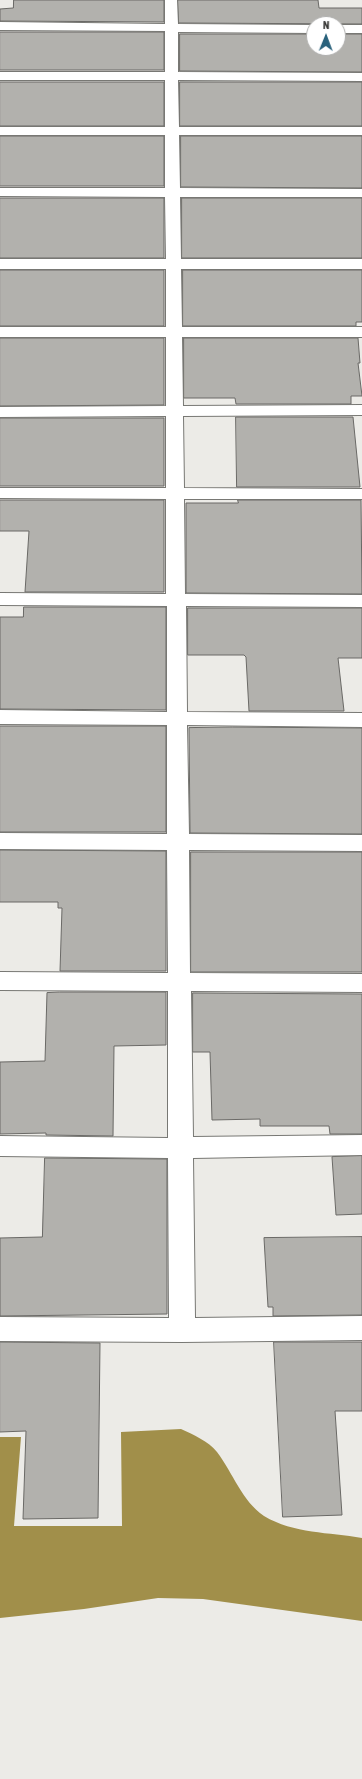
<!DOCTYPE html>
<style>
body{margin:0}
#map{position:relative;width:362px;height:1779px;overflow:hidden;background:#ecebe7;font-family:"Asap Condensed",sans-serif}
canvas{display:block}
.north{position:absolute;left:306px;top:16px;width:40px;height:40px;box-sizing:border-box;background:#fff;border:1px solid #afafae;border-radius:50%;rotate:1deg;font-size:11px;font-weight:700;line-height:16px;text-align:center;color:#373735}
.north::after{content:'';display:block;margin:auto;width:14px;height:18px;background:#2a627c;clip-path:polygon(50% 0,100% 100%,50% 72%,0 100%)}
</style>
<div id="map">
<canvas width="362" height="1779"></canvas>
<div class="north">N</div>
</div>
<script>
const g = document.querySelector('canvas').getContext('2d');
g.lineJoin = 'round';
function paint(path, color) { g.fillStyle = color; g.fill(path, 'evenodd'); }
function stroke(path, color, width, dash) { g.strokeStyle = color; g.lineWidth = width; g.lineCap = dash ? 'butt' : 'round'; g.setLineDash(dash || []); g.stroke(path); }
paint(new Path2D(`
 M181,1429C194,1435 208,1441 217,1452C233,1473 242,1501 264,1516C294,1534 329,1532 362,1538V1621L203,1599L158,1598L84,1609L0,1618V1437H21L14,1526H122L121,1432Z`), '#a18f4a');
const building = new Path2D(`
 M14,0H164V22L0,21V9L13,8Z
 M178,0H318L319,8H362V24L179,23Z
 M0,32H164V70H0Z
 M180,34H314V48H338V34H362V72L180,71Z
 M0,82H164V126H0Z
 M180,82H362V126H180Z
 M0,136H164V186H0Z
 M181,136H362V188L181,187Z
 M0,198H164V258H0Z
 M182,198H362V258H182Z
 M0,270H164V326H0Z
 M183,270H362V322H356V326H183Z
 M0,338H164V405L0,406Z
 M184,338H358L360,363H358L362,396H351V404H236L235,398H184Z
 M236,417H353L360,487H237Z
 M0,418H164V486H0Z
 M0,500H164V592H25L29,531H0Z
 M238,500H361L362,594L186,593V503H238Z
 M24,607H166V710L0,709V617H23Z
 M188,608H362V658H338L344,711H249L246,657L244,655H188Z
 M0,726H166V832H0Z
 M233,727L362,728V834L190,833L189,728Z
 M0,850L166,851V971H60L62,908H58V902H0Z
 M191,852H362V972H191Z
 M60,992H166V1045L114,1046L113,1136L46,1135V1133L0,1134V1062L45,1061L47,993Z
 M193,993L362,994V1134H330L329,1126H260V1119L212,1120L210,1052H193Z
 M362,1156V1214L336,1215L332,1157Z
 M45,1158L167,1159V1314L0,1316V1238L42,1237Z
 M362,1237V1315L273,1316V1307H268L264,1238Z
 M0,1342L100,1343L98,1518L23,1519L26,1431L0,1432Z
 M274,1342H362V1411H335L342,1515L283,1517Z`);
paint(building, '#b2b1ad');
stroke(building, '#6a6966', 1);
const minor = new Path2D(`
 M165,0H177L178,24L314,25V33L178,32V72L362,73V81L178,80L179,127H362V135H179L180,188L362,189V197H180L181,259H362V269H181L182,327H362V337H182L183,406L362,405V415L183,416L184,488L362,489V499H184L185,594L362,595V607L186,606L187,712L362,713V727L187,725L189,834L362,835V851L189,850L190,973L362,974V992L191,991L193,1137L362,1135V1155L193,1158L195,1318L362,1316V1340L182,1342L0,1341V1317L169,1318L168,1158L0,1156V1136L168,1138V991L0,990V972L168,973L167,850L0,849V833L167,834V725L0,724V710L167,712V606L0,605V593L166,594V499L0,498V488H166V416L0,417V407L166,406V337H0V327H166V269H0V259H166L165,197L0,196V188H165V135H0V127H165V80H0V72H165V31L0,30V22L165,24Z
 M338,25H362V33H338Z`);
stroke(minor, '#787874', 2);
paint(minor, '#fff');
</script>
